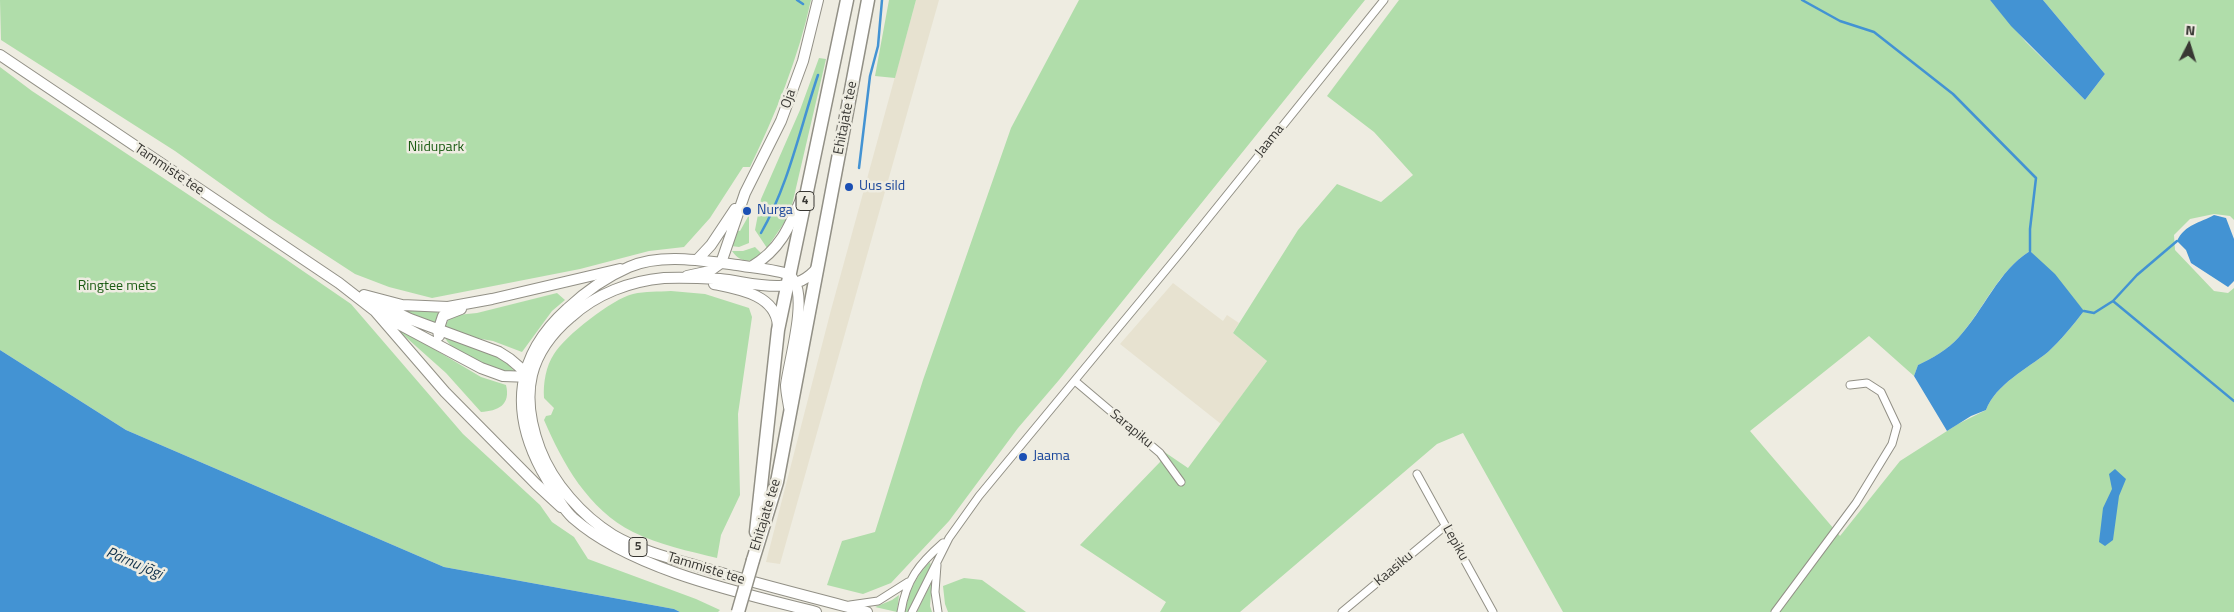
<!DOCTYPE html>
<meta charset="utf-8">
<style>
body{margin:0}
#map{position:relative;width:2234px;height:612px;overflow:hidden;background:#eeece1;font-family:"Titillium Web",sans-serif}
canvas{display:block}
.north{position:absolute;left:2164px;top:20px;width:50px;height:50px;-webkit-text-stroke:4px #eeece1;paint-order:stroke;rotate:5deg;font-size:14px;font-weight:700;line-height:20px;text-align:center;color:#383733}
.north::after{content:'';display:block;margin:auto;width:18px;height:22px;background:#383733;clip-path:polygon(50% 0,100% 100%,50% 72%,0 100%)}
</style>
<div id="map">
<canvas width="2234" height="612"></canvas>
<div class="north">N</div>
</div>
<script>
const g = document.querySelector('canvas').getContext('2d');
g.lineJoin = 'round';
function paint(path, color) { g.fillStyle = color; g.fill(path, 'evenodd'); }
function stroke(path, color, width, dash) { g.strokeStyle = color; g.lineWidth = width; g.lineCap = dash ? 'butt' : 'round'; g.setLineDash(dash || []); g.stroke(path); }
function label(font, color, halo, rows, align = 'center') {
  g.font = font + ' "Titillium Web",sans-serif'; g.lineWidth = 5; g.setLineDash([]); g.textBaseline = 'middle'; g.strokeStyle = halo; g.fillStyle = color; for (const [text, x, y, turn = 0] of rows) {
    g.save(); g.translate(x, y); g.rotate((+turn || 0) * Math.PI / 180); g.textAlign = isNaN(turn) ? turn : align; if (halo) g.strokeText(text, 0, 0); g.fillText(text, 0, 0); g.restore();
  }
}
paint(new Path2D(`
 M916,0H939L780,564L766,562L831,310Z
 M1173,283L1223,321L1227,315L1239,323L1233,333L1267,361L1221,424L1120,344Z`), '#e7e2d0');
paint(new Path2D(`
 M0,0H811C798,59 776,113 750,167H743L710,218L684,247L649,251L580,269L432,298L389,287L355,274L269,218L175,151L1,40Z
 M889,0H916L895,78L875,76Z
 M1079,0H1365L1059,380L1018,428L949,521L891,583L863,594L827,585L842,541L875,532L923,380L1011,128Z
 M1399,0H1990L2026,42L2085,100L2105,74L2043,0H2234V220L2230,216L2214,214L2190,219L2174,235L2175,250L2214,291L2228,293L2234,288V612H1563L1463,433L1437,444L1240,612H1160L1166,602L1080,545L1160,462L1163,451L1188,468L1267,361L1233,333L1298,230L1337,184L1381,202L1413,175L1374,132L1327,96ZM2030,251L2084,311C2073,325 2061,340 2048,352C2027,369 1996,384 1986,410L1958,424L1900,461L1840,536L1750,431L1869,336L1914,376L1918,365C1933,358 1947,350 1959,337C1984,309 1998,271 2030,251Z
 M819,58L826,59L792,205L784,223L767,248L755,230L761,199L800,110Z
 M0,67L32,91L284,258L351,304L463,434L540,505L552,522L574,537L588,559L696,599L720,610L718,612H680L674,609L444,567L126,430L0,350Z
 M749,215V243L739,247L731,246L736,230L740,231Z
 M755,247L764,256C752,262 741,264 732,251H743Z
 M671,291L705,294L749,308L752,317L738,414L740,495L721,535L717,558C689,551 659,545 633,532C588,509 563,464 544,420L546,416L551,415L554,408L544,398C543,383 546,366 554,354C565,336 612,299 633,294C645,291 659,292 671,291Z
 M557,293L565,300L552,311L522,352L493,341L476,338L445,328L449,318L457,315L477,313Z
 M397,309L437,312L440,314L435,325Z
 M390,323L481,377L506,385C511,405 498,411 481,412L446,373Z
 M445,338L503,358L515,372C493,371 457,358 445,338Z
 M930,562L931,566L908,612H905C909,591 915,577 930,562Z
 M964,578L982,580L1026,612H948L945,604L943,586Z
 M932,581L930,606L932,612H917Z
 M899,595L897,612L875,607L892,600Z`), '#b0ddaa');
paint(new Path2D(`
 M1990,0H2043L2105,74L2085,100L2011,26Z
 M2214,215L2226,218L2234,239V281L2228,287L2191,263L2186,250L2177,241C2185,224 2200,223 2214,215Z
 M2030,251L2055,274L2084,311C2073,325 2061,340 2048,352C2027,369 1996,384 1986,410L1971,416L1947,431L1914,376L1918,365C1933,358 1947,350 1959,337C1984,310 1998,271 2030,251Z
 M0,350L126,430L444,567L674,609L680,612H0Z
 M2115,469L2126,479L2119,496L2113,540L2105,546L2099,542L2103,508L2112,489L2109,474Z`), '#4393d3');
stroke(new Path2D(`
 M797,0L803,4
 M1802,0L1840,21L1874,32L1953,94L2036,178L2030,229V251
 M859,168L870,76L878,46L882,0
 M761,233C789,184 800,128 818,75
 M2113,301L2137,275L2177,241
 M2084,311L2094,313L2113,301L2234,401`), '#4393d3', 2.5);
const street = new Path2D(`
 M1075,381L1160,453L1181,482
 M1417,474L1493,612
 M937,565L935,592L938,612
 M850,605L878,601L908,582
 M901,612C906,580 919,564 943,543
 M912,612L949,538L979,496L1181,252L1384,0
 M1342,612L1445,526
 M1775,612L1856,503L1892,444L1897,426L1881,392L1867,383L1850,385`);
const secondary = new Path2D(`
 M0,55L339,283L375,311L445,392L536,484L561,507
 M697,260L711,245L735,209
 M687,276L710,271L721,263L745,193L781,121L803,61L818,0
 M364,295L402,305L448,307L492,299L620,269
 M375,302L410,319L499,352L510,359L531,377
 M380,314L481,368L503,376L531,377
 M439,336L438,331L443,316L461,309`);
const primary = new Path2D(`
 M751,267C780,250 789,228 802,197
 M817,268C793,298 752,282 720,279C702,278 683,277 664,278C630,281 596,294 571,317C552,333 538,351 532,375C526,400 531,425 540,449C553,483 582,516 613,535C637,549 665,557 691,564C749,582 808,596 867,612
 M714,284C739,289 776,295 778,326
 M789,407C788,400 786,392 786,385C789,361 807,301 794,281C793,279 791,276 789,275C781,270 747,267 737,265C703,261 662,253 629,267C606,277 585,292 567,309C516,355 509,410 542,471C551,486 560,506 573,518C632,570 741,593 816,612`);
const highway = new Path2D(`
 M756,532L778,330L847,0
 M753,560L777,482L868,0`);
stroke(street, '#929086', 9);
stroke(secondary, '#929086', 12);
stroke(primary, '#929086', 12);
stroke(highway, '#929086', 15);
stroke(street, '#fff', 7);
stroke(secondary, '#fff', 10);
stroke(primary, '#fff', 10);
stroke(highway, '#fff', 12);
const highwayBridge = new Path2D(`
 M738,612L753,560`);
stroke(highwayBridge, '#929086', 15, []);
stroke(highwayBridge, '#fff', 12);
for (const [x, y, r, color] of [
 [849,187,5,"#1a4fb4"],
 [747,211,5,"#1a4fb4"],
 [1023,457,5,"#1a4fb4"]
]) { const dot = new Path2D(); dot.arc(x, y, r, 0, 2 * Math.PI); g.fillStyle = color; g.fill(dot); stroke(dot, '#eeece1', 2); }
for (const [x, y, w] of [
 [805,201,18],
 [638,547,18]
]) { const box = new Path2D(); box.roundRect(x - w / 2, y - 9.5, w, 19, 4); g.fillStyle = '#eeece1'; g.fill(box); stroke(box, '#383733', 1); }
label('bold 12px', '#383733', null, [
 ["4",805,201],
 ["5",638,547]
]);
label('14px', '#383733', '#eeece1', [
 ["Oja",789,99,-70],
 ["Ehitajate tee",846,118,-79],
 ["Jaama",1270,141,-51],
 ["Tammiste tee",169,170,34],
 ["Sarapiku",1131,429,40],
 ["Ehitajate tee",766,515,-73],
 ["Lepiku",1455,543,61],
 ["Tammiste tee",706,569,17],
 ["Kaasiku",1394,569,-40]
]);
label('14px', '#1a5b12', '#eeece1', [
 ["Niidupark",436,148],
 ["Ringtee mets",117,287]
]);
label('14px', '#164399', '#eeece1', [
 ["Uus sild",859,187],
 ["Nurga",757,211],
 ["Jaama",1033,457]
], 'left');
label('italic 15px', '#10324c', '#eeece1', [
 ["Pärnu jõgi",134,564,23]
]);
</script>
